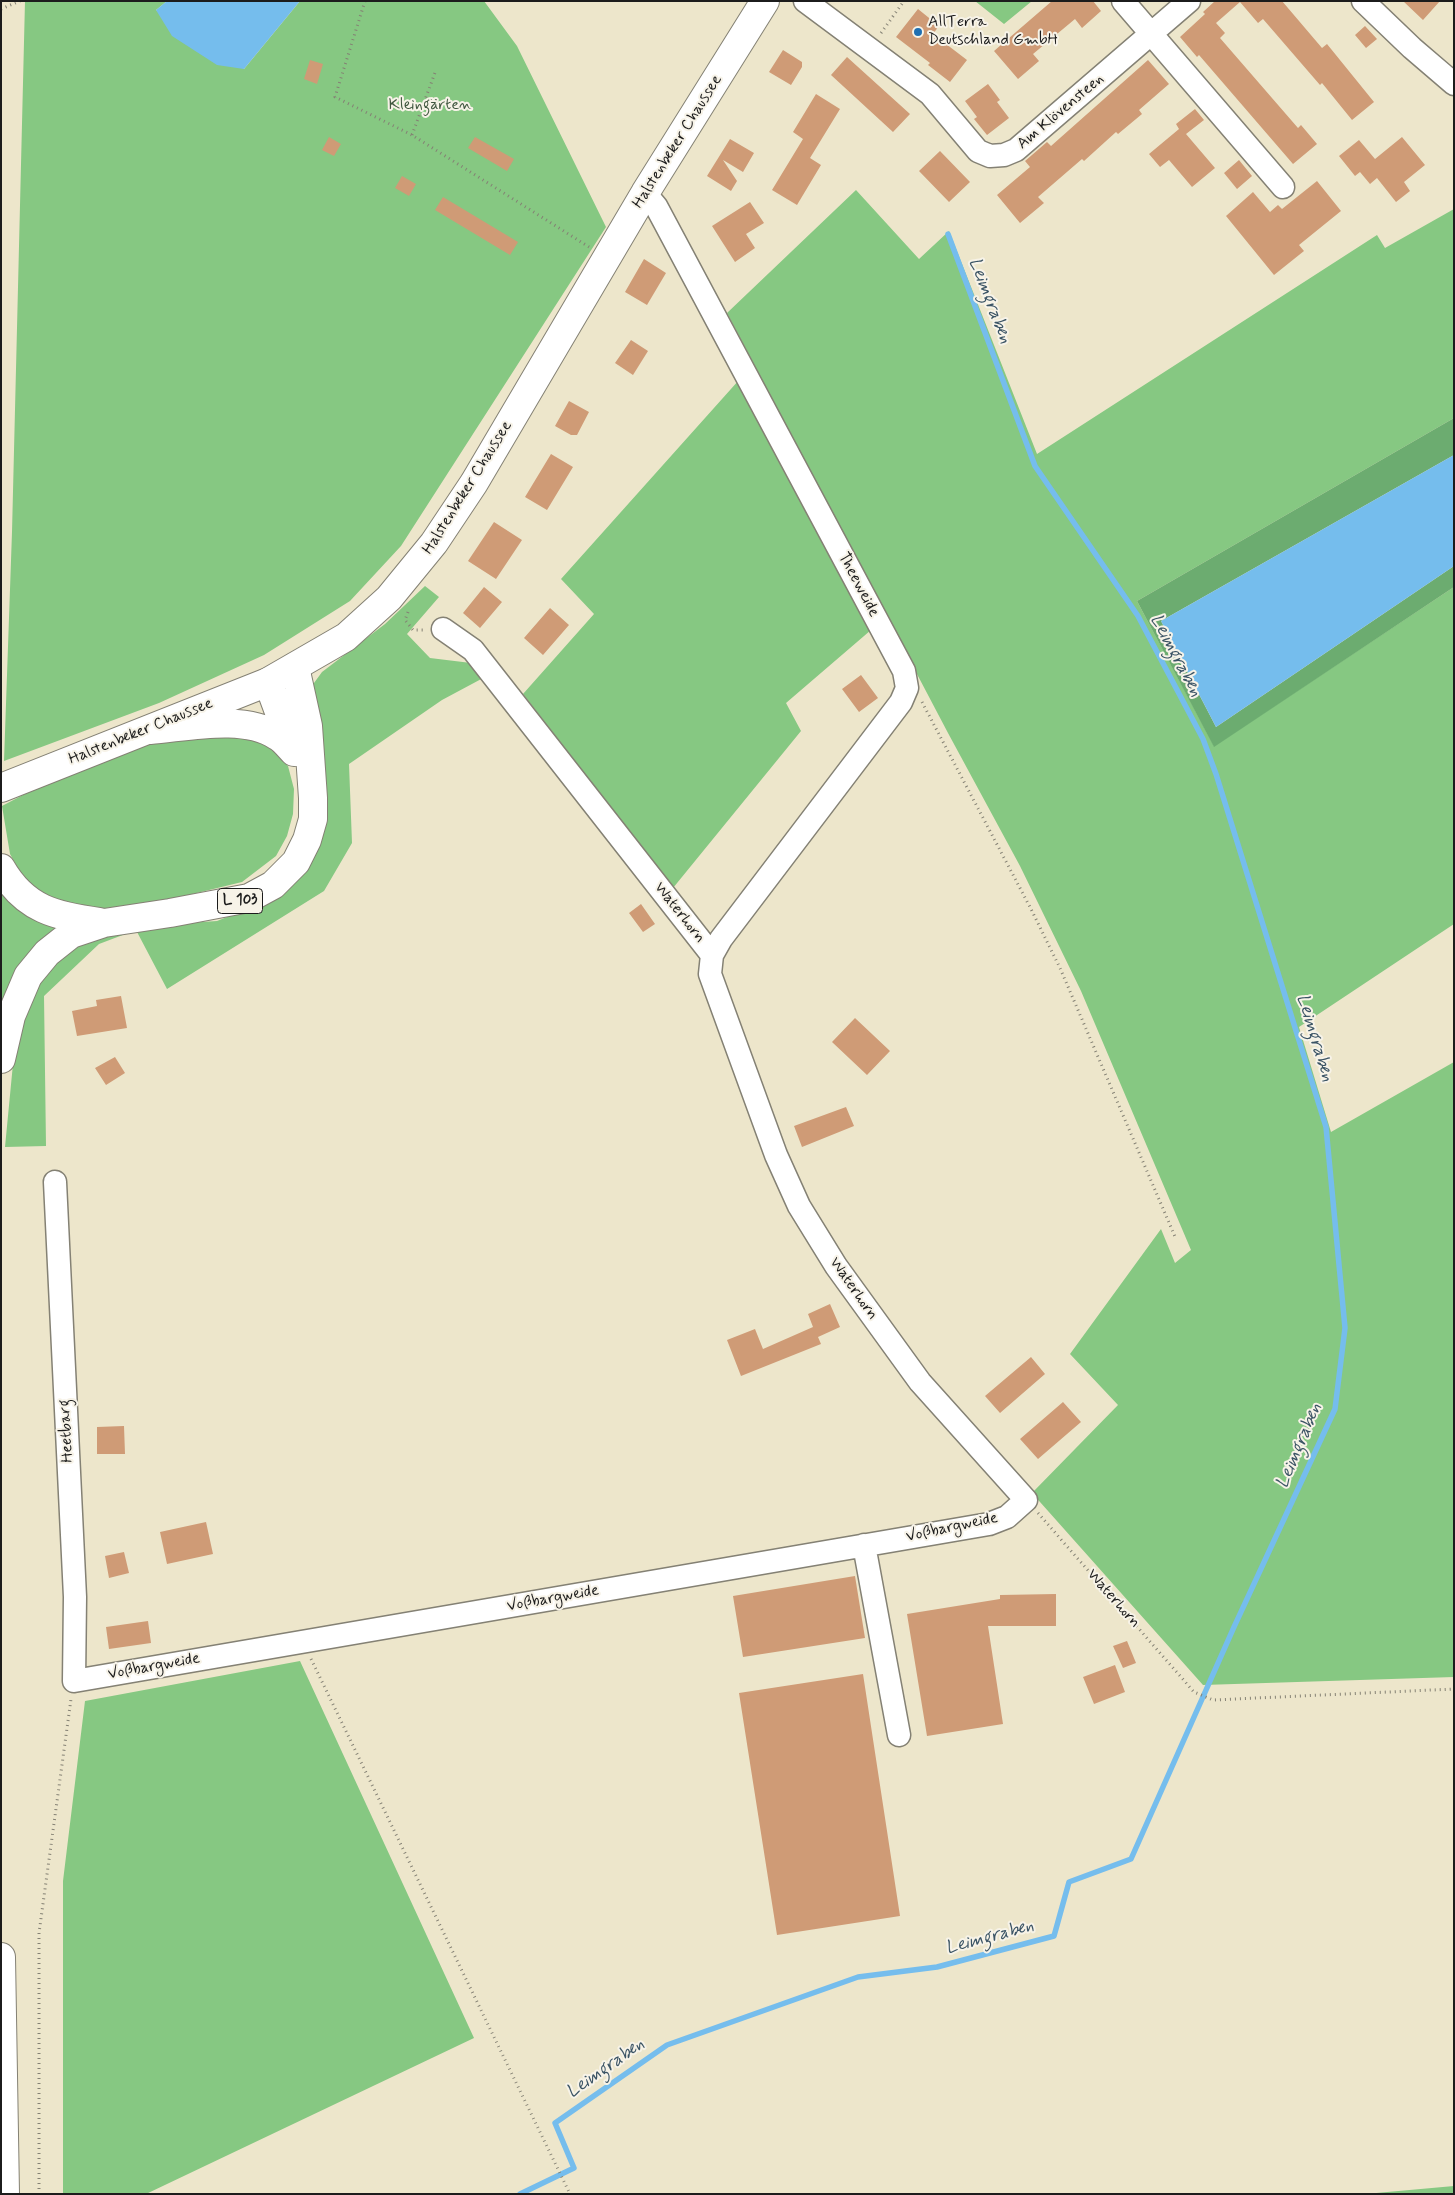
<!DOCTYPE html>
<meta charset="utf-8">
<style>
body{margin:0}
#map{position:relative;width:1455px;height:2195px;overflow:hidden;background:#ede6cb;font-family:Mynerve,sans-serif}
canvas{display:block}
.frame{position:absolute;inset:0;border:2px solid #1c1c1c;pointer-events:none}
</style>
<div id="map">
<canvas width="1455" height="2195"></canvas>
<div class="frame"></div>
</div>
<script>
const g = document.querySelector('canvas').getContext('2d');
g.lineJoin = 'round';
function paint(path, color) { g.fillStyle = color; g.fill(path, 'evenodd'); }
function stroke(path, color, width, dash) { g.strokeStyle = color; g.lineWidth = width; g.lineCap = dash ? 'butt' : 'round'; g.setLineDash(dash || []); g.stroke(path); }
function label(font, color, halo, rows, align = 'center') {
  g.font = font + ' Mynerve,sans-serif'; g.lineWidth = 4; g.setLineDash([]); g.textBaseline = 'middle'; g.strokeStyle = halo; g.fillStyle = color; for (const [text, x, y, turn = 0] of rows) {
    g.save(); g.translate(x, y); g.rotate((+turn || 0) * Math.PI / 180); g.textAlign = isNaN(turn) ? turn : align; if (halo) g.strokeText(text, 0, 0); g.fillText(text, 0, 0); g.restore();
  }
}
paint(new Path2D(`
 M25,1H167L156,10L244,69L300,1H484L517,46L606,227L401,546L350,601L264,655L159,703L4,761L12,532Z
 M975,1H1032L1004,24Z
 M856,190L919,259L949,231L1037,454L1377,235L1385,248L1454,209V418L1137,601L1214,746L1454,587V924L1299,1027L1331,1132L1454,1062V1677L1203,1685L1032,1493L1118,1405L1070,1354L1161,1229L1175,1263L1191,1250L1081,991L1020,866L948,733L727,313Z
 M739,380L871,630L786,703L801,731L673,888L523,694L594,614L561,579Z
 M425,586L439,597L407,634L430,658L471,663L485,677L442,700L349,764L352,843L324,891L167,989L136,930L99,944L44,996L46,1146L5,1147L15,1043L32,987L56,956L93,936L142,926L217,921L270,900L300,872L314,683L322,672L385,624Z
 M216,732L262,740L288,766L294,789L293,814L287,836L276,856L242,882L168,900L92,910L60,903L25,881L10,854L2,806L80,765L160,741Z
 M1,887L70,925L1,1010Z
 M300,1661L474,2038L146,2194H63V1881L85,1701Z
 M1454,2186V2194H1365Z`), '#86c882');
paint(new Path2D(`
 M1454,418V455L1161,621L1216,727L1454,566V587L1214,747L1137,601Z`), '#6cac70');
paint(new Path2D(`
 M167,1H300L244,69L217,65L172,36L156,10Z
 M1454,455V566L1216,727L1161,621Z`), '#75bded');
stroke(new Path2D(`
 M520,2194L574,2168L555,2123L667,2045L858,1977L937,1967L1054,1936L1069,1882L1131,1859L1234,1627L1335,1409L1345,1328L1326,1127L1216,774L1203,739L1138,616L1035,466L948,234`), '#75bded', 5.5);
paint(new Path2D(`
 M1052,1H1093L1101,11L1082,28L1075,19L1033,54L1039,61L1018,79L994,51Z
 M1215,1H1282L1322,48L1327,44L1374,102L1352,120L1322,83L1320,85L1263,19L1258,23L1240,2L1216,23L1225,33L1220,38L1298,128L1301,125L1317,144L1293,164L1199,55L1197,57L1180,37L1205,14L1203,12Z
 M1403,1H1440L1423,20Z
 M918,9L939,26L933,34L967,60L950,82L928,65L930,63L896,37Z
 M1365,26L1377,39L1366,48L1355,35Z
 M783,50L802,62V67L791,85L769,72Z
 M847,57L910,114L893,132L831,75Z
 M310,60L323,64L317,84L304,79Z
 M1148,60L1169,84L1139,110L1142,114L1118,134L1116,132L1084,161L1082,159L1038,197L1044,203L1020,223L997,195L1030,167L1025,161L1047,142L1051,146Z
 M988,84L1000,100L997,102L1009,118L987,135L974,119L977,117L965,101Z
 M816,94L840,109L810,158L821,165L797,205L772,190L803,139L793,132Z
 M1195,109L1204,120L1186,134L1215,168L1192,187L1169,160L1160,167L1149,154L1179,129L1176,124Z
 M329,137L341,144L334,156L322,150Z
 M475,137L514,159L507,171L468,148Z
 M1402,137L1425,165L1404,182L1410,191L1396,202L1377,178L1370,184L1360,172L1355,176L1339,156L1359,140L1375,159Z
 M730,139L754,153L743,172L723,160L737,181L731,191L707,176Z
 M940,151L970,182L949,202L919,171Z
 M1239,160L1252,176L1237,189L1224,173Z
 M402,176L416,184L409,196L395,188Z
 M1317,181L1341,211L1299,245L1304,251L1274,275L1226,216L1253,192L1270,212L1278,205L1282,209Z
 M443,197L518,242L510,255L435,210Z
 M750,202L764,223L746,234L755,248L735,262L712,226Z
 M644,259L666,273L647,305L625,292Z
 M631,340L648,351L633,375L615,363Z
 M569,401L589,412L577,435H571L555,426Z
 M551,454L573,467L547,510L525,497Z
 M494,522L522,540L496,579L468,561Z
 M484,587L502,602L480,628L463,613Z
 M550,608L569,625L543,655L524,638Z
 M861,675L878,698L859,712L842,689Z
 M641,904L655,924L643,932L629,913Z
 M121,996L127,1028L77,1036L72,1011L97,1006L96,1000Z
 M855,1018L890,1051L867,1075L832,1042Z
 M115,1057L125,1073L106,1085L95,1068Z
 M846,1107L854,1126L802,1147L794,1126Z
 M830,1304L840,1327L818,1337L821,1344L741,1376L727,1340L755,1329L763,1349L813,1327L808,1314Z
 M1031,1357L1045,1374L1000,1413L985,1396Z
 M1063,1402L1081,1422L1038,1459L1020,1439Z
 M124,1426L125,1454H97V1427Z
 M206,1522L213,1554L167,1564L160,1532Z
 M124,1552L129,1573L109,1578L105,1556Z
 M855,1576L865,1638L743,1657L733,1596Z
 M1056,1594V1626H988L1003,1724L927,1736L907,1614L1000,1599V1595Z
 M148,1621L151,1643L109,1649L106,1627Z
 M1127,1641L1136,1663L1123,1668L1113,1646Z
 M1115,1665L1125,1692L1094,1704L1083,1677Z
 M863,1674L900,1916L777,1935L739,1693Z`), '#cf9b76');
const minor = new Path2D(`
 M805,1L930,94L978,151L990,156L1004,155L1016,150L1189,1
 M1123,1L1283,187
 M1363,1L1412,48L1454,84
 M645,193L656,206L904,671L907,688L901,702L721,939L712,955
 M55,1182L75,1597L74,1681L989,1524L1007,1517L1026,1500L920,1382L836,1266L799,1206L776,1155L710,974L712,955L473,650L443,629
 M864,1545L899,1735`);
const major = new Path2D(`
 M1,788L268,682L346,637L389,598L434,543L474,483L645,193L765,1`);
const highway = new Path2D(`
 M268,682L293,750
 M150,730C188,727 244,714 277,736C283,739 289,747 294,752
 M1,868C25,910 56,916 100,922
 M1,1059L11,1016L28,976L47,953L71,934L104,923L170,913L249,898L273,885L296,862L307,840L313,819V798L308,726L295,667
 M1,1957L5,2194`);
stroke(minor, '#848174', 25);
stroke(major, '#848174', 30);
stroke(highway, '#848174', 30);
stroke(new Path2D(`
 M365,1L335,97L412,135L589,247
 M1,9L20,1
 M881,33L904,1
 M412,135L436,70
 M408,612L405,620L413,630H425
 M922,702L1031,909L1060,968L1176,1239
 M1038,1513L1194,1692L1213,1700L1454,1689
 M311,1659L570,2194
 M39,2194V1933L71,1699`), '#848174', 3, [1, 4]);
stroke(minor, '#fff', 22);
stroke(major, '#fff', 28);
stroke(highway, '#fff', 28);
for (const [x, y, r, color] of [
 [918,32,5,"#1f6fb2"]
]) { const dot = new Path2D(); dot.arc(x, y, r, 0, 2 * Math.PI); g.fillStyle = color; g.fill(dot); stroke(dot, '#f7f3e8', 2); }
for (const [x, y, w] of [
 [240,901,45]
]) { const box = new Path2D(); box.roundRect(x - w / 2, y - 12.5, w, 25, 4); g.fillStyle = '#f7f3e8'; g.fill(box); stroke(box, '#1c1c1c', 1); }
label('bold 15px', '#1c1c1c', null, [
 ["L 103",240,901]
]);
label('16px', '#1c1c1c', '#f7f3e8', [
 ["AllTerra",928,23],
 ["Deutschland GmbH",928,41]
], 'left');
label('16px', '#415840', '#f7f3e8', [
 ["Kleingärten",430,106]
]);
label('16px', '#1c1c1c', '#f7f3e8', [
 ["Am Klövensteen",1061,112,-40],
 ["Halstenbeker Chaussee",678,142,-58],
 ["Halstenbeker Chaussee",468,488,-58],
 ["Theeweide",858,585,62],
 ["Halstenbeker Chaussee",141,732,-22],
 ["Waterhorn",679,913,52],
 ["Waterhorn",853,1289,55],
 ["Heetbarg",67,1431,-93],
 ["Voßbargweide",952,1528,-12],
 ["Voßbargweide",553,1599,-10],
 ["Waterhorn",1113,1599,49],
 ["Voßbargweide",154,1667,-10]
]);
label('italic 18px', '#3b5465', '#f7f3e8', [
 ["Leimgraben",989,301,69],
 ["Leimgraben",1175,656,62],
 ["Leimgraben",1314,1038,73],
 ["Leimgraben",1300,1446,-67],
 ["Leimgraben",990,1938,-15],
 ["Leimgraben",606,2069,-35]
]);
</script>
